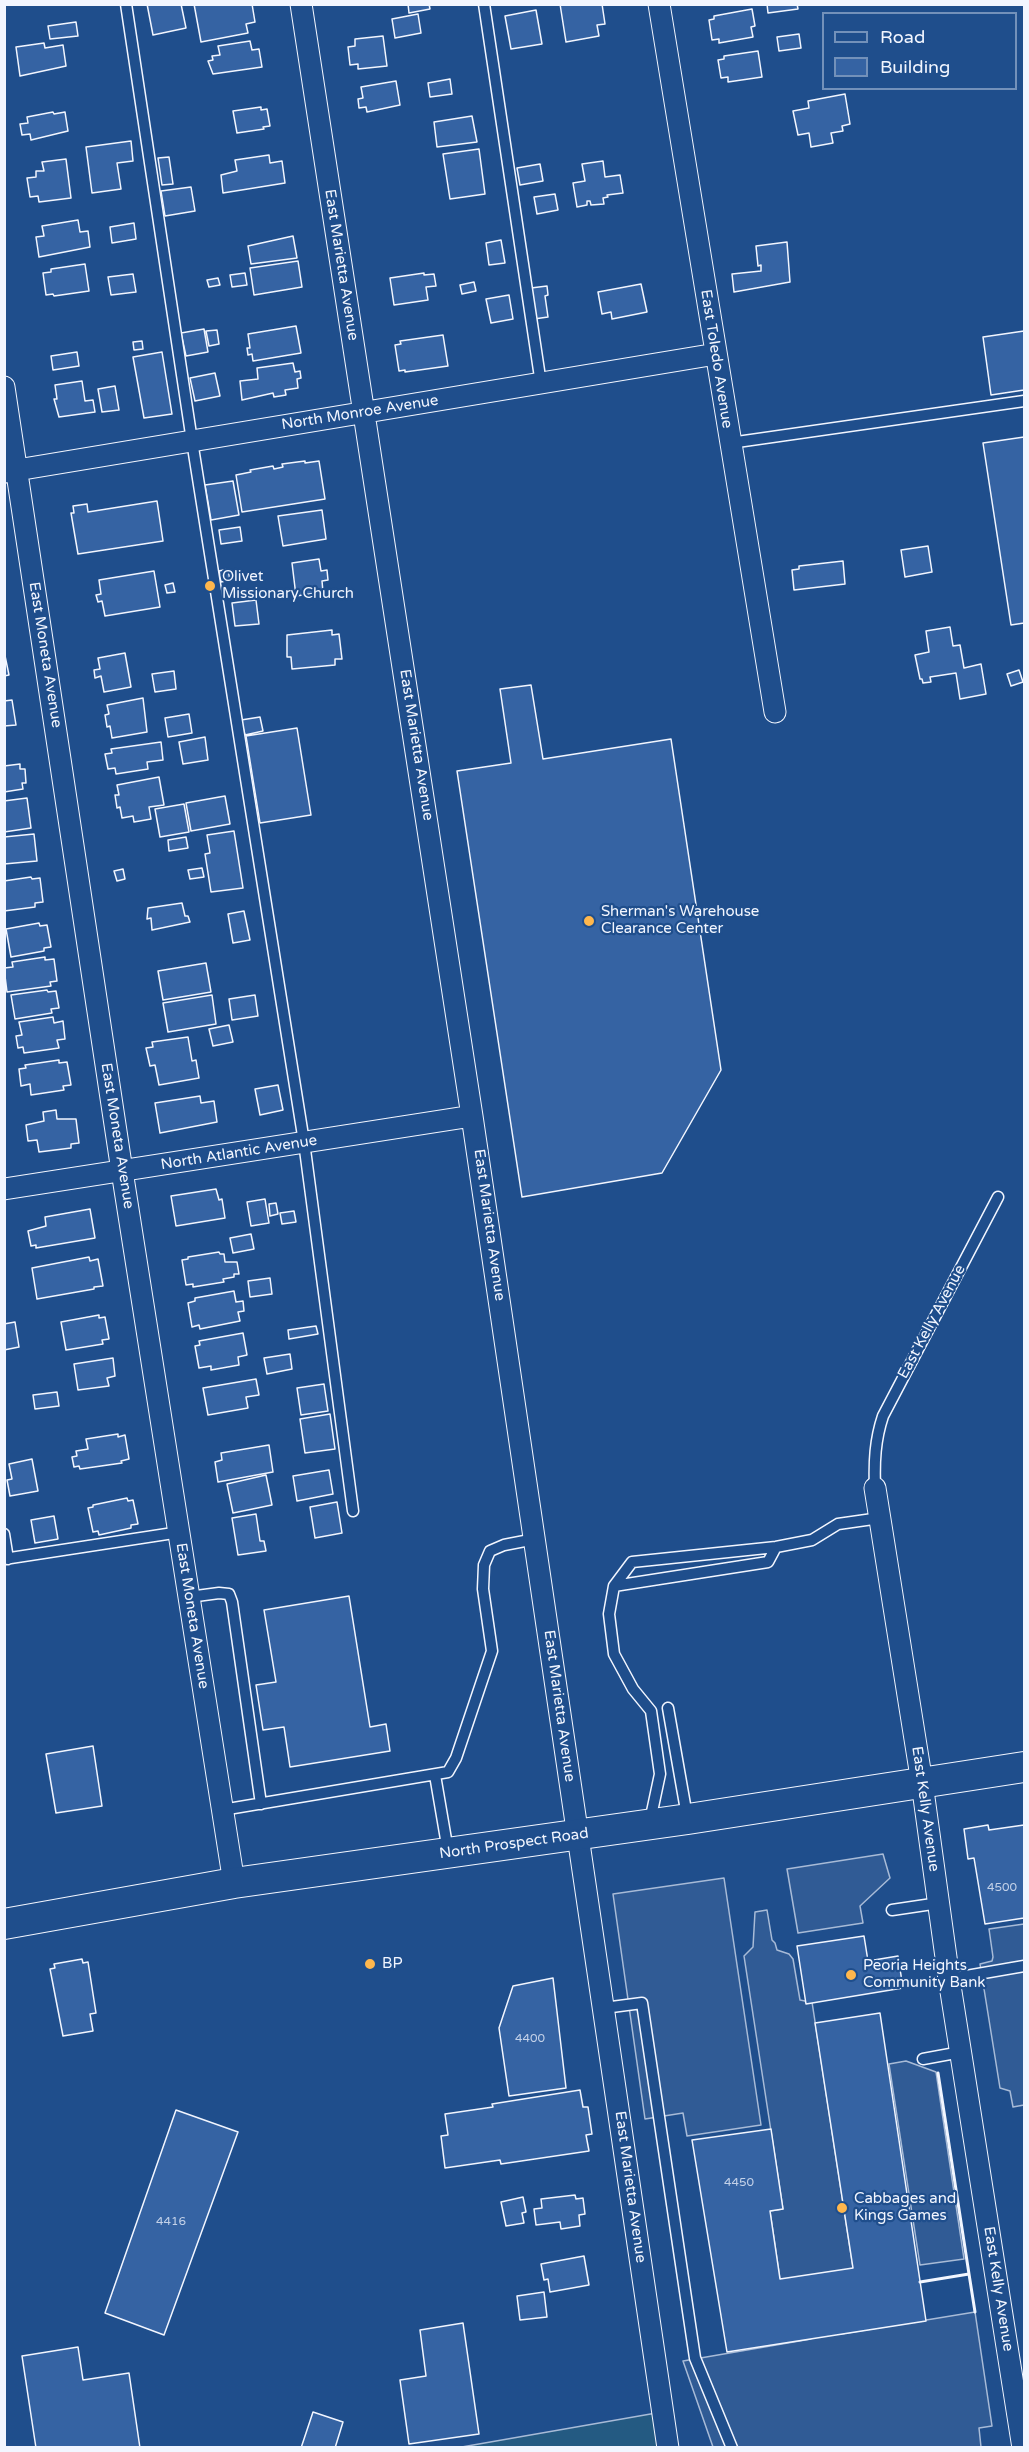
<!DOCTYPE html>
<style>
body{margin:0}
#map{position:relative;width:1029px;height:2452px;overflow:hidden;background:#1f4e8c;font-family:"Varela Round",sans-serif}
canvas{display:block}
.frame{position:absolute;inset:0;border:6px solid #f2f6ff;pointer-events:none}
.legend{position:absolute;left:822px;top:12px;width:195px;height:78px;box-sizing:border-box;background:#1f4e8c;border:2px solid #7391ba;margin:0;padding:8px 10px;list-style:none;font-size:18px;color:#f2f6ff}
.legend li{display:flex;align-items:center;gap:12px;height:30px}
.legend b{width:30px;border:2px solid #7391ba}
</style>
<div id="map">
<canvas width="1029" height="2452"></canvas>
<div class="frame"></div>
<ul class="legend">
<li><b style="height:8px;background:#1f4e8c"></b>Road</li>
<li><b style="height:16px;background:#3563a3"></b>Building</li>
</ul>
</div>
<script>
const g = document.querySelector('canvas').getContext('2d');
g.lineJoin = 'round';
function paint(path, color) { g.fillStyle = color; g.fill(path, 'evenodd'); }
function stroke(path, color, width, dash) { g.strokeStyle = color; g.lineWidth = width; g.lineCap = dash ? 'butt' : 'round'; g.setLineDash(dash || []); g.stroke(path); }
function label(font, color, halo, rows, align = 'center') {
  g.font = font + ' "Varela Round",sans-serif'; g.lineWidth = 4.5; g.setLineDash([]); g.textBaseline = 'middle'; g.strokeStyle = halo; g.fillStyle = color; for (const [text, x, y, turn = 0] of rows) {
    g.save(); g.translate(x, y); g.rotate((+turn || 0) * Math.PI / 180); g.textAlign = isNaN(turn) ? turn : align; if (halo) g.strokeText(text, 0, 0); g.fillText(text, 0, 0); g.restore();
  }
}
const green = new Path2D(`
 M662,2412L668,2448H456Z`);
paint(green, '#245a82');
stroke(green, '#a8bbd7', 1.5);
const parking = new Path2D(`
 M883,1854L890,1878L860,1906L863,1923L798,1933L787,1869Z
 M724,1878L761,2125L687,2136L683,2113L645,2119L613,1894Z
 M767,1910L772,1940L775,1943L777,1950L789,1954L793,1959L800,2000L805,2001L806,2003L812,2002L853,2268L841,2334L975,2312L992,2426L979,2428L981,2447H713L683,2361L811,2339L780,2279L770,2211L783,2209L744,1956L753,1947L755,1912Z
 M1024,1924V2105L1013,2107L1010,2091L1000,2088L980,1964L992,1961L993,1957L989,1929Z
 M906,2061L936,2072L964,2259L920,2265L889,2064Z`);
paint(parking, '#305b95');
stroke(parking, '#a8bbd7', 1.5);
const building = new Path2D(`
 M147,4H181L186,28L153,35Z
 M194,4H252L255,22L246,24L248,33L201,42Z
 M408,4H429L430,9L409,13Z
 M560,4H602L605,24L597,25L599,36L566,42Z
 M767,4H797L798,9L768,13Z
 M752,9L755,26L751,27L753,37L719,43V39L712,40L709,20L714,19V16Z
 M536,10L542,44L511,49L505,16Z
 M418,14L421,33L395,38L392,19Z
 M76,22L78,36L50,39L48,26Z
 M799,34L801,48L779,51L777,37Z
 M383,36L387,66L358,69V64L350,65L348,47L355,46V39Z
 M250,41L252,50L259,49L262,67L213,74L208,61L213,60L212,56L220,55L218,46Z
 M44,43L45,48L63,45L66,66L20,76L16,47Z
 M758,51L762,77L728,82V77L721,78L718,60L724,59V56Z
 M450,79L452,94L430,97L428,83Z
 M396,81L400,105L367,112L366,107L359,108L358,99L363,98L361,87Z
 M845,94L850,124L842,126L843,131L831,133L833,143L811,147L809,133L798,135L793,111L809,108L808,101Z
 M261,107V110L267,109L270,126L263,127L264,129L237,133L233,111Z
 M53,112L54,114L65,112L68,131L31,140L30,134L22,135L20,124L28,123L27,117Z
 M472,116L477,142L437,147L434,122Z
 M131,141L133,161L117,163L121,189L92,193L86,147Z
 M479,149L485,194L450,199L443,154Z
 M269,155L270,163L282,161L285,183L223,193L221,175L237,171L235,160Z
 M169,157L173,184L162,185L158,158Z
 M66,159L71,198L39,202L38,196L30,197L27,178L36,177V171H44L42,162Z
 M603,161L605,177L620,175L623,193L607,195L608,197L603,198L604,204L591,205L590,201H587V205L577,207L573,183L585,181L582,164Z
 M540,164L543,181L520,185L517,168Z
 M191,187L195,211L165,216L161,191Z
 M555,194L558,210L537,214L534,197Z
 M78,220L80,232L88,231L90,247L39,257L36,237L44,236L42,226Z
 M134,223L136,239L112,243L110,227Z
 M293,236L297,258L251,264L248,246Z
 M501,240L505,263L489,265L486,243Z
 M787,242L790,282L734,292L732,274L761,271V265L758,266L756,246Z
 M298,261L302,287L254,295L250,268Z
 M85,264L89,291L54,296L53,294L46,295L43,273L51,272V269Z
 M245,273L247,285L232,287L230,275Z
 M424,273V275L434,274L436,286L426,287L428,300L394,305L390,278Z
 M133,274L136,292L111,295L108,277Z
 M218,278L220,285L209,287L207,280Z
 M474,282L476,291L462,294L460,285Z
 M641,284L647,312L612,319L611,312L602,314L598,292Z
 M547,286L548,295L545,296L548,317L534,319L531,288Z
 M509,295L513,319L491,323L486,299Z
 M296,326L301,353L253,361L252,354L248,355L247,348H250L248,334Z
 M204,329L208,352L186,356L181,333Z
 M217,330L219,344L209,346L206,331Z
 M1024,331V390L991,395L983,337Z
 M443,335L448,366L405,372V370L399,371L395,345L401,344L400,341Z
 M142,341L143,349L134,350L133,342Z
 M77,352L79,366L53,370L51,356Z
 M162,352L172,414L144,418L133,357Z
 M293,363L295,372L300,371L301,378L297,379L298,388L285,390L286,395L274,397L273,393L242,400L240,381L258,379L257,368Z
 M215,373L220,396L195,401L190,378Z
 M82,381L85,401L93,400L95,412L59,417L54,399H57L55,385Z
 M115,386L119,410L102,412L98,389Z
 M1024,437V623L1011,625L983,443Z
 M305,461V463L319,461L325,499L242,512L236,475L251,472L250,470L273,466L274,469L283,467L282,464Z
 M233,481L239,515L211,520L205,485Z
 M157,501L163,541L78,554L71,513H74L73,506L87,504L88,512Z
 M322,510L326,539L283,546L278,516Z
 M240,527L242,541L221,544L219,530Z
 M928,546L932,572L905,577L901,550Z
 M319,559L321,571L327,570L328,580L322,581L323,592L296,596L292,563Z
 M843,561L845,584L794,590L792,570L799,569V566Z
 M228,569L230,580L221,582L219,571Z
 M154,571L160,607L105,616L102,601L98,602L96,595L101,594L99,580Z
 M173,583L175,592L167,593L165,585Z
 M256,600L259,624L235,626L232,603Z
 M950,627L953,646L960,645L964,668L981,664L986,694L960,699L956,673L930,677L931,682L923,683L922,679H920L915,655L929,652L926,631Z
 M332,630V635L339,634L342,659H335V665L292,669L291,657H287V635Z
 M4,651L9,675L4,676Z
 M125,653L131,687L104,692L101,676L95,678L94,670L100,669L98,658Z
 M1019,670L1023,682L1011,686L1007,674Z
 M174,671L176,689L155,692L152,674Z
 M531,685L543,759L671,739L721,1070L662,1173L522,1197L457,771L511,763L500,689Z
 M143,698L147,732L112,738L110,726L107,727L105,715L109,714L107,705Z
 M12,700L16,725L4,726V701Z
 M189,714L192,733L168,737L165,718Z
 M260,717L263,731L245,735L241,720Z
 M297,728L311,815L260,823L246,736Z
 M205,737L208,760L183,764L179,742Z
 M161,742L163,760L147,762L148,769L116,774L115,768L108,769L105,754L112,753L111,749Z
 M20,764V769H25L26,783H22L23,789L4,792V766Z
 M159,777L164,805L149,807L151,819L134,822L133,816L122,818L120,807L117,808L115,795H119L117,785Z
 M225,796L230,824L191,831L186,803Z
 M27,798L31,828L4,832V801Z
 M184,804L189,832L160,837L155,809Z
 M234,831L243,888L211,892L205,854L210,853L207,835Z
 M34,834L37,861L4,864V837Z
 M186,837L188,848L169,851L168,840Z
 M202,868L204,877L190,879L188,870Z
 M123,869L125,879L117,881L114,871Z
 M31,877L32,879L40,878L43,902L35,903V907L4,911V881Z
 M182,903L185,916H188L190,922L152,930L151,918L147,919L148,908Z
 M244,911L250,940L233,943L228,914Z
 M39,923L40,926L47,925L51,947L44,948V951L11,957L6,929Z
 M45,957V960L54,959L57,981L50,982L51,986L7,992L4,968L13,967L12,962Z
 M206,963L211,992L163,1000L158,971Z
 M47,990L48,992L56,991L59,1008L51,1009L52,1013L15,1019L11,995Z
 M212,995L216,1024L168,1032L163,1003Z
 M255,995L258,1016L232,1020L229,999Z
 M53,1017L54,1023L63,1021L65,1039L57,1040L59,1048L24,1053L23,1047L18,1048L16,1036L22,1035L19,1022Z
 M229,1025L233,1042L213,1046L209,1029Z
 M188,1037L192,1061L196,1060L199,1078L159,1085L155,1065L150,1066L146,1048L153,1047L152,1042Z
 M59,1060V1063L67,1062L71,1085L63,1086L64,1090L31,1095L30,1084L21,1086L19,1069L26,1068L25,1065Z
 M278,1085L283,1110L260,1115L255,1089Z
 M200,1096L201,1103L214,1101L217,1122L160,1133L155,1103Z
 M56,1110L57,1119H76L79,1143L71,1144V1148L39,1152L37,1140L28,1141L26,1125L44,1121L43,1112Z
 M216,1189L219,1200L222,1199L225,1218L176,1226L171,1196Z
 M265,1199L269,1223L251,1226L247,1202Z
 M276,1203L278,1214L270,1216L269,1204Z
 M90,1209L95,1238L36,1248V1245L31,1246L28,1231L46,1226L45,1217Z
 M294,1211L296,1222L282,1224L280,1213Z
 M251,1234L254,1249L233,1253L230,1238Z
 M219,1252L220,1254H224L225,1262H237L239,1274H234V1277L223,1279L224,1282L193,1287V1284L186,1285L182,1260L188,1259V1257Z
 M89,1257L90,1261L98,1259L103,1286L94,1287V1289L37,1299L32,1268Z
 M270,1278L272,1294L250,1297L248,1281Z
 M234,1291L236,1302L243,1301L244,1311L238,1312L240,1321L200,1329L199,1325L192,1327L188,1303L195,1301V1298Z
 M99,1315V1318L105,1317L109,1339L102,1340L103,1344L66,1350L61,1322Z
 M15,1322L19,1347L4,1350V1324Z
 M316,1326L318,1334L289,1339L288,1330Z
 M243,1333L247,1355L238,1357L239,1365L211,1370V1366L199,1368L195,1346L200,1345L199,1341Z
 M290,1354L292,1369L267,1374L264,1358Z
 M113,1358L115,1376L107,1378L109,1386L78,1390L74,1364Z
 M256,1379L259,1395L246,1397L248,1408L208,1415L203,1388Z
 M324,1384L328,1411L301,1415L297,1388Z
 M57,1392L59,1406L35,1409L33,1395Z
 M330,1414L335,1449L305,1453L300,1419Z
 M118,1434V1437L125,1435L129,1459L121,1461L122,1463L80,1469L79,1466L74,1467L72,1457L77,1456L76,1451L88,1449L86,1439Z
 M269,1445L273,1472L218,1482L215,1462L222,1460L221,1453Z
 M32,1459L38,1491L10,1496L7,1480L12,1479L9,1464Z
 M329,1470L333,1494L297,1501L293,1476Z
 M266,1475L272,1505L233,1513L227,1484Z
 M127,1498L128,1501L133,1500L138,1524L131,1525V1528L99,1535L98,1531L93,1532L88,1508L93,1507V1505Z
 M337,1502L342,1533L315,1538L310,1507Z
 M256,1514L260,1541H264L266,1551L238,1555L232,1518Z
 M54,1516L58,1539L35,1543L31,1520Z
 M349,1596L370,1727L386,1724L390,1751L290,1767L284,1727L263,1730L256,1685L276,1682L264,1610Z
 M93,1746L102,1806L56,1813L46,1754Z
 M988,1825L989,1830L1024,1825V1918L985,1924L974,1858L968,1859L964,1829Z
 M864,1936L868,1961L898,1956L903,1988L806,2004L797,1946Z
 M82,1959L83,1963L88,1962L96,2013L90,2014L93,2031L63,2036L50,1969L55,1968L54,1964Z
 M553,1978L566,2088L509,2096L499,2028L513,1986Z
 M880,2013L926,2321L727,2352L692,2140L771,2129L783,2209L770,2211L780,2279L853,2268L815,2023Z
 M580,2090L583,2107H588L592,2134L586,2135L589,2151L501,2164L500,2160L445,2168L441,2136L448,2135L445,2114L493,2107L492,2104Z
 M176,2110L238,2132L164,2335L105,2313Z
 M575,2195L576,2199L583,2198L585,2214L579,2215L580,2226L561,2229L560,2222L536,2225L534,2209L542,2208L541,2199Z
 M523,2197L526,2212L522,2213L524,2223L506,2226L501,2202Z
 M584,2256L589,2285L550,2292L548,2279L544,2280L541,2264Z
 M544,2292L547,2317L520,2320L517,2296Z
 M463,2323L479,2434L409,2444L400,2380L426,2376L420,2330Z
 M78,2347L83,2380L129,2373L140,2448H36L22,2356Z
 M313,2412L343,2422L335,2448H301Z`);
paint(building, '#3563a3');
stroke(building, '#f2f6ff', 1.5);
const service = new Path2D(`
 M126,4L192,441L304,1142L353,1511
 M484,4L541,384
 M730,443L1024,401
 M875,1488C874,1462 875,1440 883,1416L998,1197
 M4,1534L8,1559
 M4,1559L180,1532
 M614,1586L768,1562L776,1547
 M189,1597L219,1593L229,1594L232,1602L261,1804
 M668,1708L687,1816
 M435,1775L448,1851
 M222,1810L448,1772L456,1758L492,1651L483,1589L484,1565L490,1551L504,1545L535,1539
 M650,1821L660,1774L651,1711L633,1689L614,1654L609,1614L614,1586L632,1562L776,1547L812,1540L838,1524L880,1518
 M892,1910L939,1903
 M949,1979L1024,1966
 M604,2008L642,2003L695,2358L732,2448
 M923,2059L961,2052`);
const minor = new Path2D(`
 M301,4L472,1116L668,2448
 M659,4L775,712
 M4,387L122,1171L234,1883
 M5,472L716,354
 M4,1189L472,1116
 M875,1488L922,1783L949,1979L1023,2448`);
const secondary = new Path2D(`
 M4,1924L234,1883L688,1819L1024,1767`);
stroke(service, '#f2f6ff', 13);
stroke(minor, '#f2f6ff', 23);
stroke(secondary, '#f2f6ff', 32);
stroke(service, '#1f4e8c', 10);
stroke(minor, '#1f4e8c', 21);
stroke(secondary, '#1f4e8c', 30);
stroke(new Path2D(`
 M969,2274L975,2312
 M920,2282L969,2274L938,2073`), '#f2f6ff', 3);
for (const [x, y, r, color] of [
 [210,586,6,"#ffb74d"],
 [589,921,6,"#ffb74d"],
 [370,1964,6,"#ffb74d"],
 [851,1975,6,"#ffb74d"],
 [842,2208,6,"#ffb74d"]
]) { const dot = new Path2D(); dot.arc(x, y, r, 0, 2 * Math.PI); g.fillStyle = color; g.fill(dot); stroke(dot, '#1f4e8c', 2); }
label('12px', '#c3d1e8', null, [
 ["4500",1002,1888],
 ["4400",530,2039],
 ["4450",739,2183],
 ["4416",171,2222]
]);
label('15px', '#f2f6ff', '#1f4e8c', [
 ["East Marietta Avenue",341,265,81],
 ["East Toledo Avenue",716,359,81],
 ["North Monroe Avenue",360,413,-9],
 ["East Moneta Avenue",45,655,81],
 ["East Marietta Avenue",416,745,81],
 ["East Moneta Avenue",117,1136,81],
 ["North Atlantic Avenue",239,1153,-9],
 ["East Marietta Avenue",489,1225,82],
 ["East Kelly Avenue",932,1322,-62],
 ["East Moneta Avenue",192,1616,81],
 ["East Marietta Avenue",559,1706,82],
 ["East Kelly Avenue",925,1809,82],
 ["North Prospect Road",514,1844,-8],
 ["East Marietta Avenue",630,2187,82],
 ["East Kelly Avenue",998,2289,81]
]);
label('15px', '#f2f6ff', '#1f4e8c', [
 ["Olivet",222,577],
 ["Missionary Church",222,594],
 ["Sherman's Warehouse",601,912],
 ["Clearance Center",601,929],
 ["BP",382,1964],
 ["Peoria Heights",863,1966],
 ["Community Bank",863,1983],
 ["Cabbages and",854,2199],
 ["Kings Games",854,2216]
], 'left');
</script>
